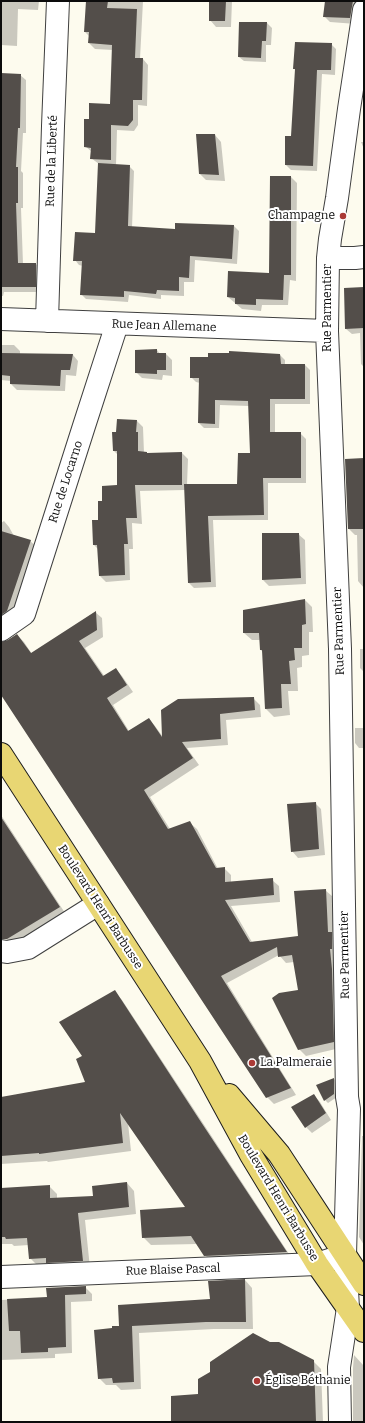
<!DOCTYPE html>
<meta charset="utf-8">
<style>
body{margin:0}
#map{position:relative;width:365px;height:1423px;overflow:hidden;background:#fdfbee;font-family:Bitter,serif}
canvas{display:block}
.frame{position:absolute;inset:0;border:2px solid #0c0c0c;pointer-events:none}
</style>
<div id="map">
<canvas width="365" height="1423"></canvas>
<div class="frame"></div>
</div>
<script>
const g = document.querySelector('canvas').getContext('2d');
g.lineJoin = 'round';
function paint(path, color) { g.fillStyle = color; g.fill(path, 'evenodd'); }
function stroke(path, color, width, dash) { g.strokeStyle = color; g.lineWidth = width; g.lineCap = dash ? 'butt' : 'round'; g.setLineDash(dash || []); g.stroke(path); }
function label(font, color, halo, rows, align = 'center') {
  g.font = font + ' Bitter,serif'; g.lineWidth = 4; g.setLineDash([]); g.textBaseline = 'middle'; g.strokeStyle = halo; g.fillStyle = color; for (const [text, x, y, turn = 0] of rows) {
    g.save(); g.translate(x, y); g.rotate((+turn || 0) * Math.PI / 180); g.textAlign = isNaN(turn) ? turn : align; if (halo) g.strokeText(text, 0, 0); g.fillText(text, 0, 0); g.restore();
  }
}
paint(new Path2D(`
 M1,1H39L38,10L18,9L17,46L1,45Z
 M87,1H143L140,59H143L148,65L147,106L138,105V125L134,131L117,130L116,165L129,166L134,171L132,228L176,230L234,226L239,231L237,264L195,260L194,282H184V296L161,295V299L129,295L128,302L86,299L81,294L83,266L79,265L75,260L96,234L99,164L91,158L92,152L85,146L90,120L111,105L113,50L95,49L89,43V36L85,32Z
 M210,1H232L231,27H216L210,20Z
 M317,1H359L356,24L330,22L324,16L326,2Z
 M240,23H267L272,28L271,45H266V62L244,61L239,57Z
 M331,44L336,49L335,75L322,74L317,171L291,170L286,165L292,137L296,70L294,69Z
 M1,74L20,75L26,80V133H23L21,171L23,173V208H21L23,264H36L41,270V292H4L3,296H1Z
 M197,135H215L221,142L225,181L206,180L200,174Z
 M361,142H364V149Z
 M271,177H291L297,183L296,281L290,280L288,305H262L261,311L242,309L228,297L270,274Z
 M364,288V367L361,364L360,333L352,334L346,329Z
 M1,345H14L20,351V354L73,355L78,361L76,376L66,375L65,391L17,390L11,384V381L1,380Z
 M157,350L160,354H166L172,360V376L163,375L162,380L142,378L136,372Z
 M280,355L285,360V365H305L310,370V404H275V433H300L306,439V483H268V520H213L216,587L194,588L189,583L185,490L140,491L142,524L132,523L133,549H129L130,580L106,582L100,576L99,550L94,545L103,502L118,486V455L114,451L117,432L137,421L143,427L144,453L147,454L182,453L188,459L187,485H238L251,454L249,406L220,405L219,428H204L199,423L200,383L196,382L191,377Z
 M364,459V588L358,581L357,535H355L349,529L346,460Z
 M4,521L9,527L14,536L30,541L36,546L13,615L1,625V523Z
 M298,534L305,540L306,584L269,586L263,580Z
 M305,600L312,607L313,632H309V655L302,656V667L297,668L298,691H288L290,715L274,717L266,709L263,653L261,650L260,640H252L244,633Z
 M95,612L102,618L103,637L85,648L105,677L116,669L122,676L133,692L113,705L129,731L149,719L155,726L163,737L253,698L260,705L261,717L226,720L228,745L187,748L199,765L150,797L170,829L190,823L197,829L218,869L224,868L231,875V883L272,880L279,886L280,902L231,906L252,942L299,937L325,890L332,896L340,1048L306,1056L299,1049V990L294,962L286,963L279,955L227,983L296,1095L274,1104L267,1097L1,693V643L17,635L24,642L32,654Z
 M360,649H364V672L360,668Z
 M355,728H364V748H359L355,743Z
 M315,803L321,809L325,855L298,858L292,851Z
 M1,815L67,916L14,947L6,938L1,930Z
 M114,992L122,1000L293,1260L213,1264L205,1255L197,1244L151,1245L143,1237L187,1208L128,1123L131,1151L48,1162L47,1161L1,1164V1098L86,1083L84,1056Z
 M334,1079L337,1082V1097L328,1103L325,1100Z
 M314,1095L320,1102L331,1120L312,1133L306,1127Z
 M362,1136H364V1245L359,1237Z
 M127,1183L134,1191L136,1214L85,1220L90,1268L37,1265L30,1258L29,1245L14,1246L12,1244H1V1189L49,1186L57,1194V1198L94,1197Z
 M245,1280L252,1288L253,1329H214L139,1333L141,1389L121,1390L116,1385H106L99,1378L120,1327L211,1300Z
 M85,1287L92,1294V1301L71,1302L72,1353L55,1354V1358L1,1360V1300L48,1298Z
 M270,1343L313,1361L321,1369L323,1422H172L199,1395Z
 M354,1355L364,1366V1422H353V1368Z`), '#0003');
paint(new Path2D(`
 M86,1H108L107,8L137,9L135,58H143L142,100H133V120L128,126L111,125V160L90,159L91,148L84,147V119H89V103L110,104L112,45L88,43L89,32H84Z
 M209,1H226L225,21H209Z
 M325,1H353L350,18L323,17Z
 M239,22H267L266,41H262L261,58L238,57Z
 M295,42L332,43L331,70H317L313,166L285,165V136H291L295,69H293Z
 M1,73L21,74L20,128H18L16,167H18V203H16L18,263H36V287H1Z
 M196,134H215L219,175L199,174Z
 M98,163L130,165L128,226L175,229V223L234,225L232,259L190,256L189,278L179,277V291L157,290L156,294L124,291V297L80,295L82,261H73L75,232L95,233Z
 M270,176H291V275H284L283,300L256,299V305L235,304V298L227,297L228,271L269,273Z
 M364,287V328L345,329L344,288Z
 M157,349V353H166V370H157V374L135,373V350Z
 M229,351L280,354L281,364H305V399H270V432H301V478H263L264,515L208,516L211,582L188,583L184,484H237L238,453H250L248,401L215,400V424L198,423L199,378H190V357H208V353H229Z
 M1,353L73,354L70,370H61L60,386L10,384V376L1,375Z
 M117,419L137,420L136,432H138V451L147,452V453L182,452V485H135L137,518H126L128,544H124L125,575L99,576L97,545H93L92,520H98V501H102V486L117,485V451H113L112,432H116Z
 M364,458V529H348L345,459Z
 M1,531L31,540L7,611L1,615Z
 M262,533H299L301,578L262,580Z
 M305,599L306,624L302,625V648H294L295,660L289,661L291,684H281L282,708L265,709L262,650H260L259,633H243V610Z
 M96,611L97,630L79,641L103,676L116,668L127,685L107,698L128,731L149,718L162,737L161,710L178,699L254,697L255,710L220,714L221,739L182,742L193,758L144,790L168,829L190,821L216,868L225,867V882L273,878L274,895L225,900L250,942L298,936L294,891L326,889L328,932H332V949H330L332,969L334,1042L298,1050L272,998L279,993L298,990L292,955L278,957L277,947L221,976L291,1088L266,1098L1,695V642L8,640L17,634L31,653Z
 M316,802L319,849L291,852L287,804Z
 M1,817L60,907L7,939H1Z
 M115,990L199,1119L287,1252L204,1256L191,1236L142,1238L140,1210L185,1207L120,1113L123,1143L39,1154V1153L1,1156V1097L85,1082L76,1059L82,1056L59,1022Z
 M334,1078V1094L324,1101L316,1085Z
 M314,1094L326,1113L305,1128L291,1107Z
 M127,1182L129,1207L78,1213L83,1261L46,1263V1258L29,1259L27,1238L6,1239L5,1237H1V1188L50,1185V1198L93,1196L92,1186Z
 M245,1279L246,1322H206L132,1326L134,1382L113,1383L112,1378L98,1379L94,1330L112,1328V1326H119L118,1305L210,1299L208,1281Z
 M86,1286V1294L65,1295L66,1347L48,1348V1352L21,1353L20,1331H9L7,1299L47,1297L46,1288Z
 M253,1333L270,1342H279L314,1360L316,1422H171V1396L198,1394V1379L210,1372V1362Z`), '#534e4a');
const minor = new Path2D(`
 M328,258H355L364,257
 M1,319L327,331
 M47,321L53,126L58,1
 M1,630L24,614L84,426L117,324
 M1,951L7,952L28,948L98,904
 M1,1277L317,1264L345,1255
 M340,1422L339,1367L348,1308L345,1255L349,1109L347,1097L340,649L327,331L328,258L330,239L337,198L349,109L364,10`);
const major = new Path2D(`
 M1,754L200,1061L251,1155L317,1264L364,1331
 M229,1095L279,1154L364,1284`);
stroke(minor, '#3f3f3f', 24);
stroke(major, '#1d1d1d', 24);
stroke(minor, '#fff', 22);
stroke(major, '#e8d673', 22);
for (const [x, y, r, color] of [
 [343,216,4,"#ab3a36"],
 [252,1063,4,"#ab3a36"],
 [257,1381,4,"#ab3a36"]
]) { const dot = new Path2D(); dot.arc(x, y, r, 0, 2 * Math.PI); g.fillStyle = color; g.fill(dot); stroke(dot, '#fff', 1.5); }
label('12px', '#0c0c0c', '#fff', [
 ["Rue de la Liberté",52,161,-88],
 ["Rue Parmentier",328,308,-90],
 ["Rue Jean Allemane",164,326,2],
 ["Rue de Locarno",66,482,-72],
 ["Rue Parmentier",339,631,-92],
 ["Boulevard Henri Barbusse",100,907,57],
 ["Rue Parmentier",345,955,-91],
 ["Boulevard Henri Barbusse",278,1198,59],
 ["Rue Blaise Pascal",173,1270,-2]
]);
label('12px', '#0c0c0c', '#fff', [
 ["Champagne",335,216,"right"],
 ["La Palmeraie",260,1063],
 ["Église Béthanie",265,1381]
], 'left');
</script>
